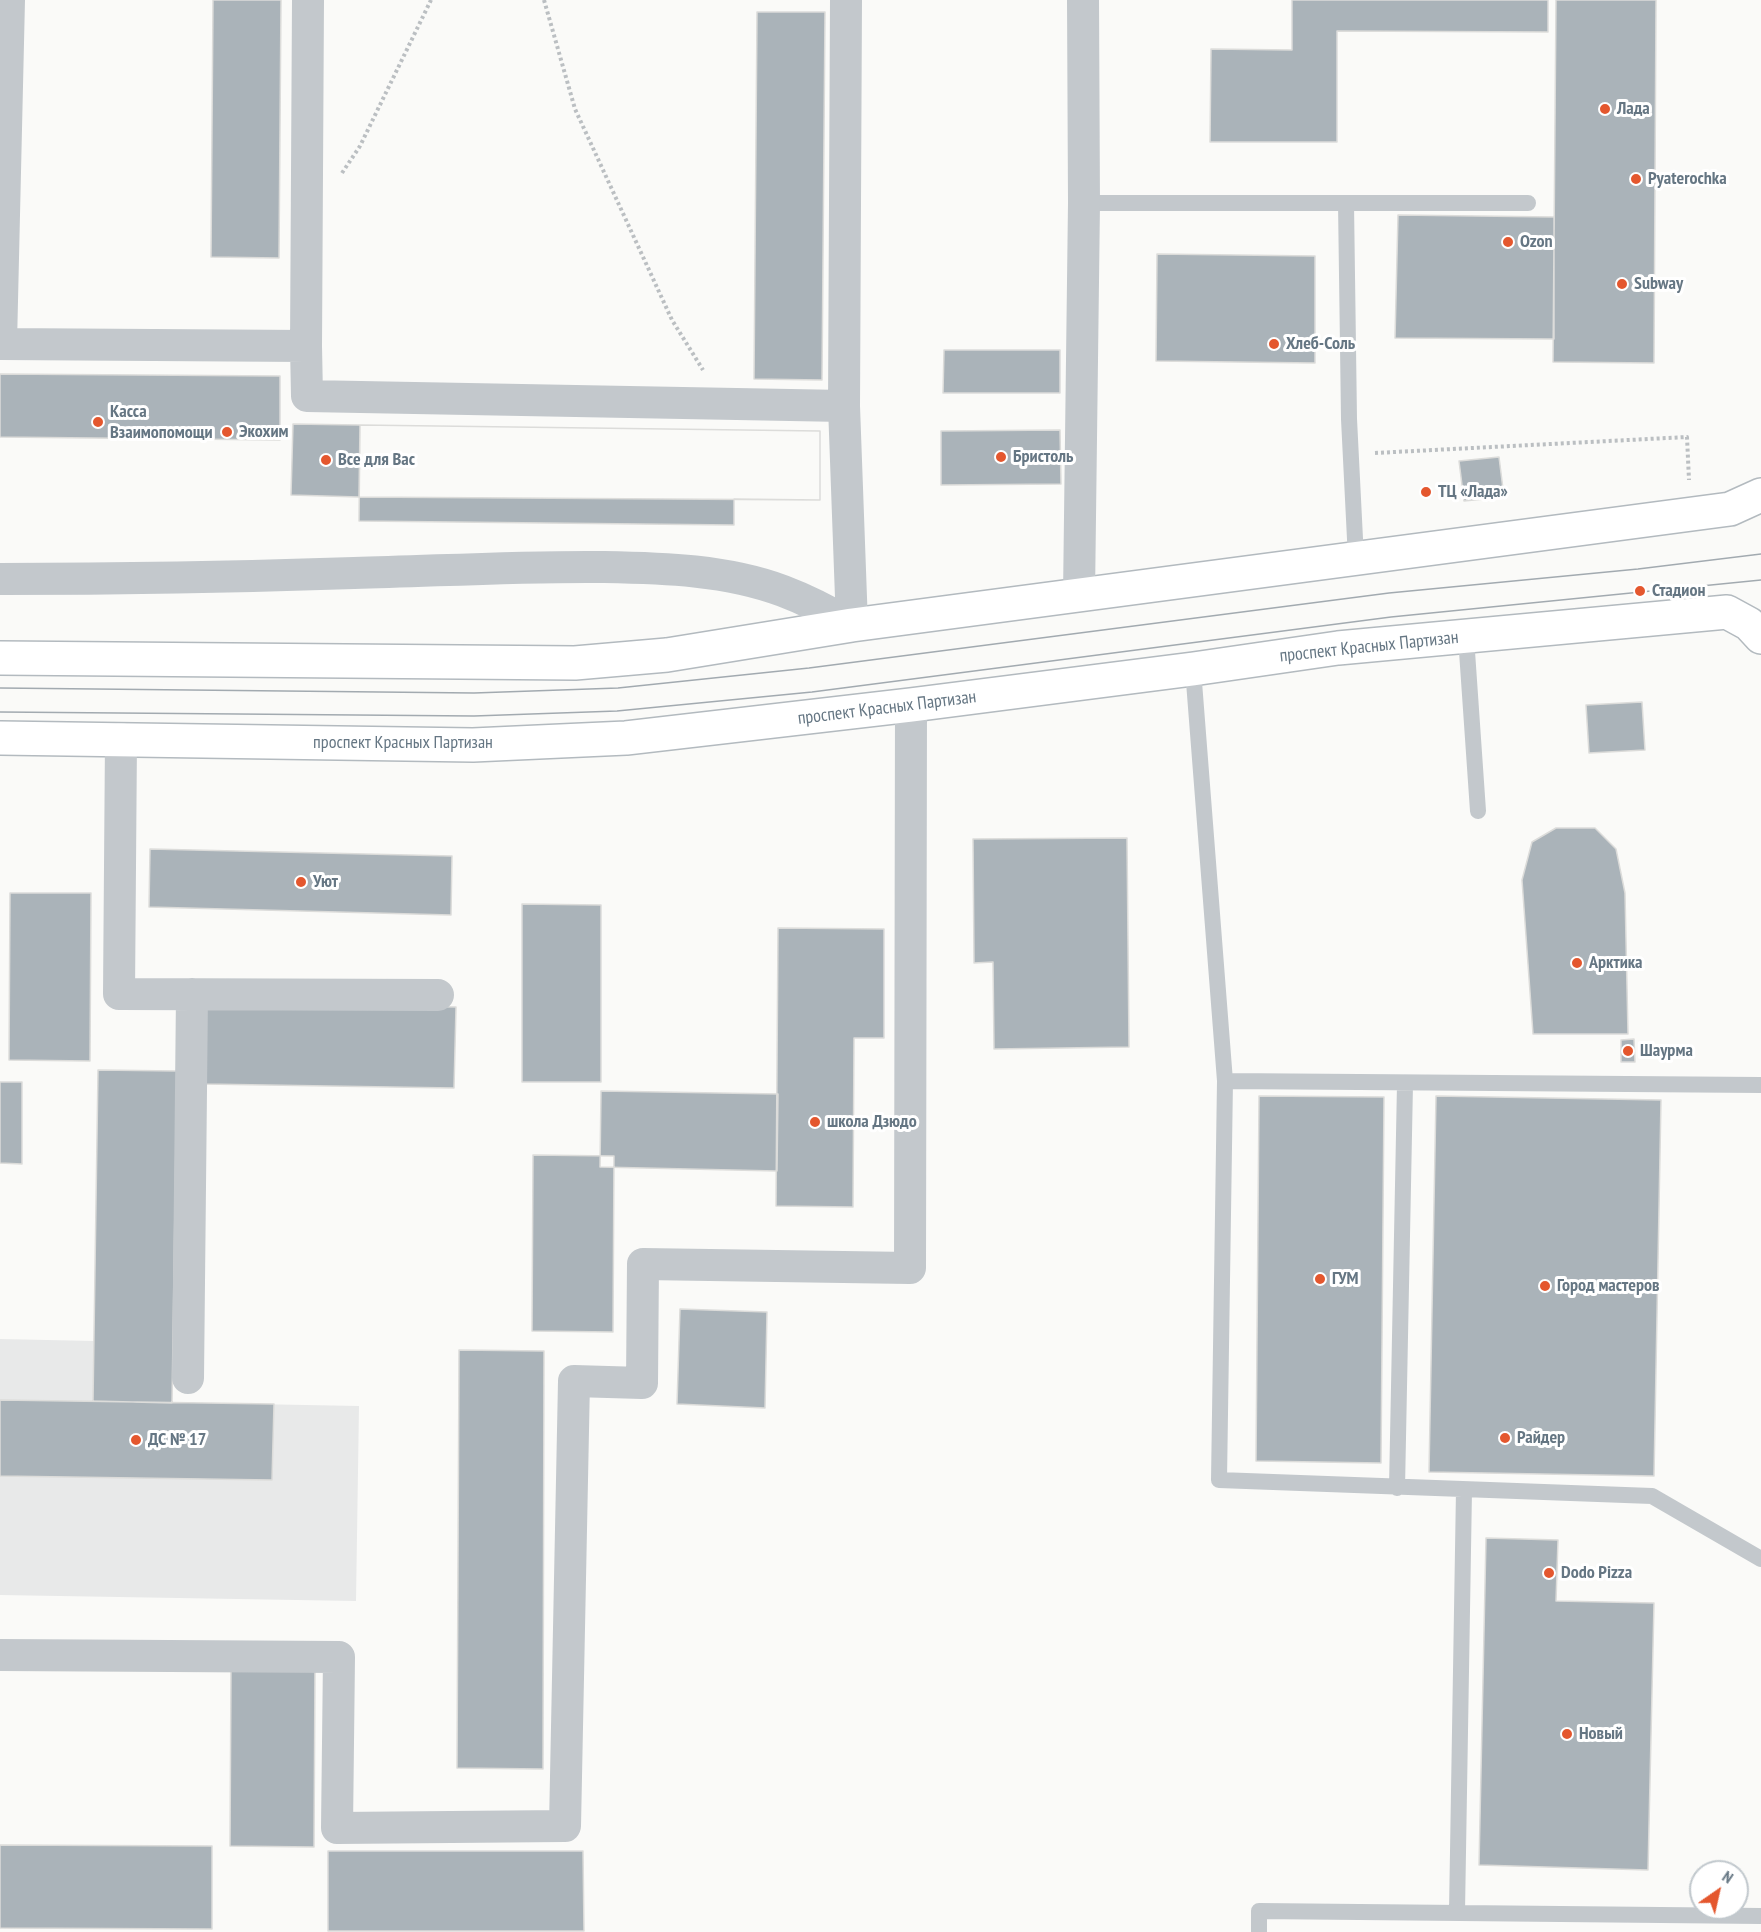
<!DOCTYPE html>
<meta charset="utf-8">
<style>
body{margin:0}
#map{position:relative;width:1761px;height:1932px;overflow:hidden;background:#fafaf8;font-family:"PT Sans Narrow",sans-serif}
canvas{display:block}
.north{position:absolute;left:1689px;top:1860px;width:60px;height:60px;box-sizing:border-box;background:#fff;border:2px solid #c1c8cd;border-radius:50%;rotate:34deg;font-size:16px;font-weight:700;line-height:24px;text-align:center;color:#657683}
.north::after{content:'';display:block;margin:auto;width:21px;height:27px;background:#e4572e;clip-path:polygon(50% 0,100% 100%,50% 72%,0 100%)}
</style>
<div id="map">
<canvas width="1761" height="1932"></canvas>
<div class="north">N</div>
</div>
<script>
const g = document.querySelector('canvas').getContext('2d');
g.lineJoin = 'round';
function paint(path, color) { g.fillStyle = color; g.fill(path, 'evenodd'); }
function stroke(path, color, width, dash) { g.strokeStyle = color; g.lineWidth = width; g.lineCap = dash ? 'butt' : 'round'; g.setLineDash(dash || []); g.stroke(path); }
function label(font, color, halo, rows, align = 'center') {
  g.font = font + ' "PT Sans Narrow",sans-serif'; g.lineWidth = 6; g.setLineDash([]); g.textBaseline = 'middle'; g.strokeStyle = halo; g.fillStyle = color; for (const [text, x, y, turn = 0] of rows) {
    g.save(); g.translate(x, y); g.rotate((+turn || 0) * Math.PI / 180); g.textAlign = isNaN(turn) ? turn : align; if (halo) g.strokeText(text, 0, 0); g.fillText(text, 0, 0); g.restore();
  }
}
paint(new Path2D(`
 M0,1339L94,1341L93,1401L359,1406L356,1601L0,1595Z`), '#e8e9e9');
const building = new Path2D(`
 M213,0H281L279,258L211,257Z
 M1292,0H1548V32L1337,31V142H1210L1211,49L1292,50Z
 M1556,0H1656L1654,363L1553,362Z
 M757,12H825L822,380L754,379Z
 M1398,215L1554,217V339L1395,338Z
 M1157,254L1315,256V363L1156,361Z
 M944,350H1060V393H943Z
 M0,374L280,376V440L0,437Z
 M293,424L360,425L359,497L291,495Z
 M360,425L820,431V500L359,497Z
 M360,425L820,431V500L734,499V525L359,521Z
 M1060,430L1061,484L941,485V431Z
 M1499,457L1504,497L1464,501L1459,461Z
 M1642,702L1645,750L1589,753L1586,705Z
 M1556,828H1595L1616,849L1625,893L1628,1034H1533L1522,880L1532,842Z
 M1127,838L1129,1047L994,1049L993,962L974,963L973,839Z
 M150,849L452,856L451,915L149,907Z
 M10,893H91L90,1061L9,1060Z
 M522,904L601,905V1082H522Z
 M778,928L884,929V1038H854L853,1207L776,1206Z
 M205,1003L456,1007L454,1088L204,1084Z
 M1634,1039L1635,1062H1621V1040Z
 M98,1070L177,1071L172,1403L93,1401Z
 M0,1082H22V1164L0,1163Z
 M601,1091L778,1094L777,1171L600,1167Z
 M1259,1096L1384,1097L1381,1463L1256,1461Z
 M1436,1096L1661,1100L1654,1476L1429,1472Z
 M533,1155L614,1156L613,1332L532,1331Z
 M680,1309L767,1312L765,1408L677,1404Z
 M459,1350L544,1351L543,1769L457,1768Z
 M0,1400L274,1404L272,1480L0,1476Z
 M1486,1538L1558,1540L1556,1601L1654,1603L1648,1870L1479,1865Z
 M231,1667L315,1668L314,1847L230,1846Z
 M0,1845L212,1846V1929L0,1928Z
 M328,1851H583L584,1931H328Z`);
paint(building, '#aab3b9');
stroke(building, '#dcdcda', 1.5);
const secondary = new Path2D(`
 M0,658L575,663L667,655L852,625L1730,509L1761,495
 M0,738L473,745L626,738L911,705L1193,669L1338,648L1727,612L1749,624L1761,637`);
stroke(secondary, '#b3babf', 36);
stroke(new Path2D(`
 M544,0L575,109L672,320L703,370
 M342,173L360,146L431,0
 M1375,453L1687,437L1689,480`), '#bbbfc2', 4, [3, 3]);
stroke(new Path2D(`
 M1084,203H1528
 M1346,203L1349,419L1356,559
 M1466,637L1478,811
 M1193,669L1225,1081L1219,1480L1652,1496L1761,1559
 M1225,1081L1761,1085
 M1397,1488L1405,1084
 M1457,1912L1464,1490
 M1259,1932V1911L1761,1916`), '#c3c8cc', 16);
stroke(new Path2D(`
 M9,0L1,344L306,346L308,0
 M306,346L307,396L844,406L852,625
 M844,406L846,0
 M0,579C118,579 236,577 354,573C437,571 521,566 604,567C664,568 727,570 783,591C807,600 830,612 852,625
 M1079,595L1084,203L1083,0
 M121,739L119,994L438,995
 M188,1378L192,994
 M0,1655L339,1657L337,1828L565,1826L574,1381L642,1383L643,1264L910,1268L911,705`), '#c3c8cc', 32);
stroke(secondary, '#fff', 33);
stroke(new Path2D(`
 M0,688L474,693L618,688L809,668L1389,593L1638,569L1761,554
 M0,712L474,716L617,711L812,692L1391,617L1761,580`), '#a2aab0', 1.5);
for (const [x, y, r, color] of [
 [1605,109,6,"#e4572e"],
 [1636,179,6,"#e4572e"],
 [1508,242,6,"#e4572e"],
 [1622,284,6,"#e4572e"],
 [1274,344,6,"#e4572e"],
 [98,422,6,"#e4572e"],
 [227,432,6,"#e4572e"],
 [1001,457,6,"#e4572e"],
 [326,460,6,"#e4572e"],
 [1426,492,6,"#e4572e"],
 [1640,591,6,"#e4572e"],
 [301,882,6,"#e4572e"],
 [1577,963,6,"#e4572e"],
 [1628,1051,6,"#e4572e"],
 [815,1122,6,"#e4572e"],
 [1320,1279,6,"#e4572e"],
 [1545,1286,6,"#e4572e"],
 [1505,1438,6,"#e4572e"],
 [136,1440,6,"#e4572e"],
 [1549,1573,6,"#e4572e"],
 [1567,1734,6,"#e4572e"]
]) { const dot = new Path2D(); dot.arc(x, y, r, 0, 2 * Math.PI); g.fillStyle = color; g.fill(dot); stroke(dot, '#fff', 2); }
label('bold 18px', '#657683', '#fff', [
 ["Лада",1617,109],
 ["Pyaterochka",1648,179],
 ["Ozon",1520,242],
 ["Subway",1634,284],
 ["Хлеб-Соль",1286,344],
 ["Касса",110,412],
 ["Взаимопомощи",110,433],
 ["Экохим",239,432],
 ["Бристоль",1013,457],
 ["Все для Вас",338,460],
 ["ТЦ «Лада»",1438,492],
 ["Стадион",1652,591],
 ["Уют",313,882],
 ["Арктика",1589,963],
 ["Шаурма",1640,1051],
 ["школа Дзюдо",827,1122],
 ["ГУМ",1332,1279],
 ["Город мастеров",1557,1286],
 ["Райдер",1517,1438],
 ["ДС № 17",148,1440],
 ["Dodo Pizza",1561,1573],
 ["Новый",1579,1734]
], 'left');
label('18px', '#657683', '#fff', [
 ["проспект Красных Партизан",1369,647,-6],
 ["проспект Красных Партизан",887,708,-7],
 ["проспект Красных Партизан",403,743]
]);
</script>
